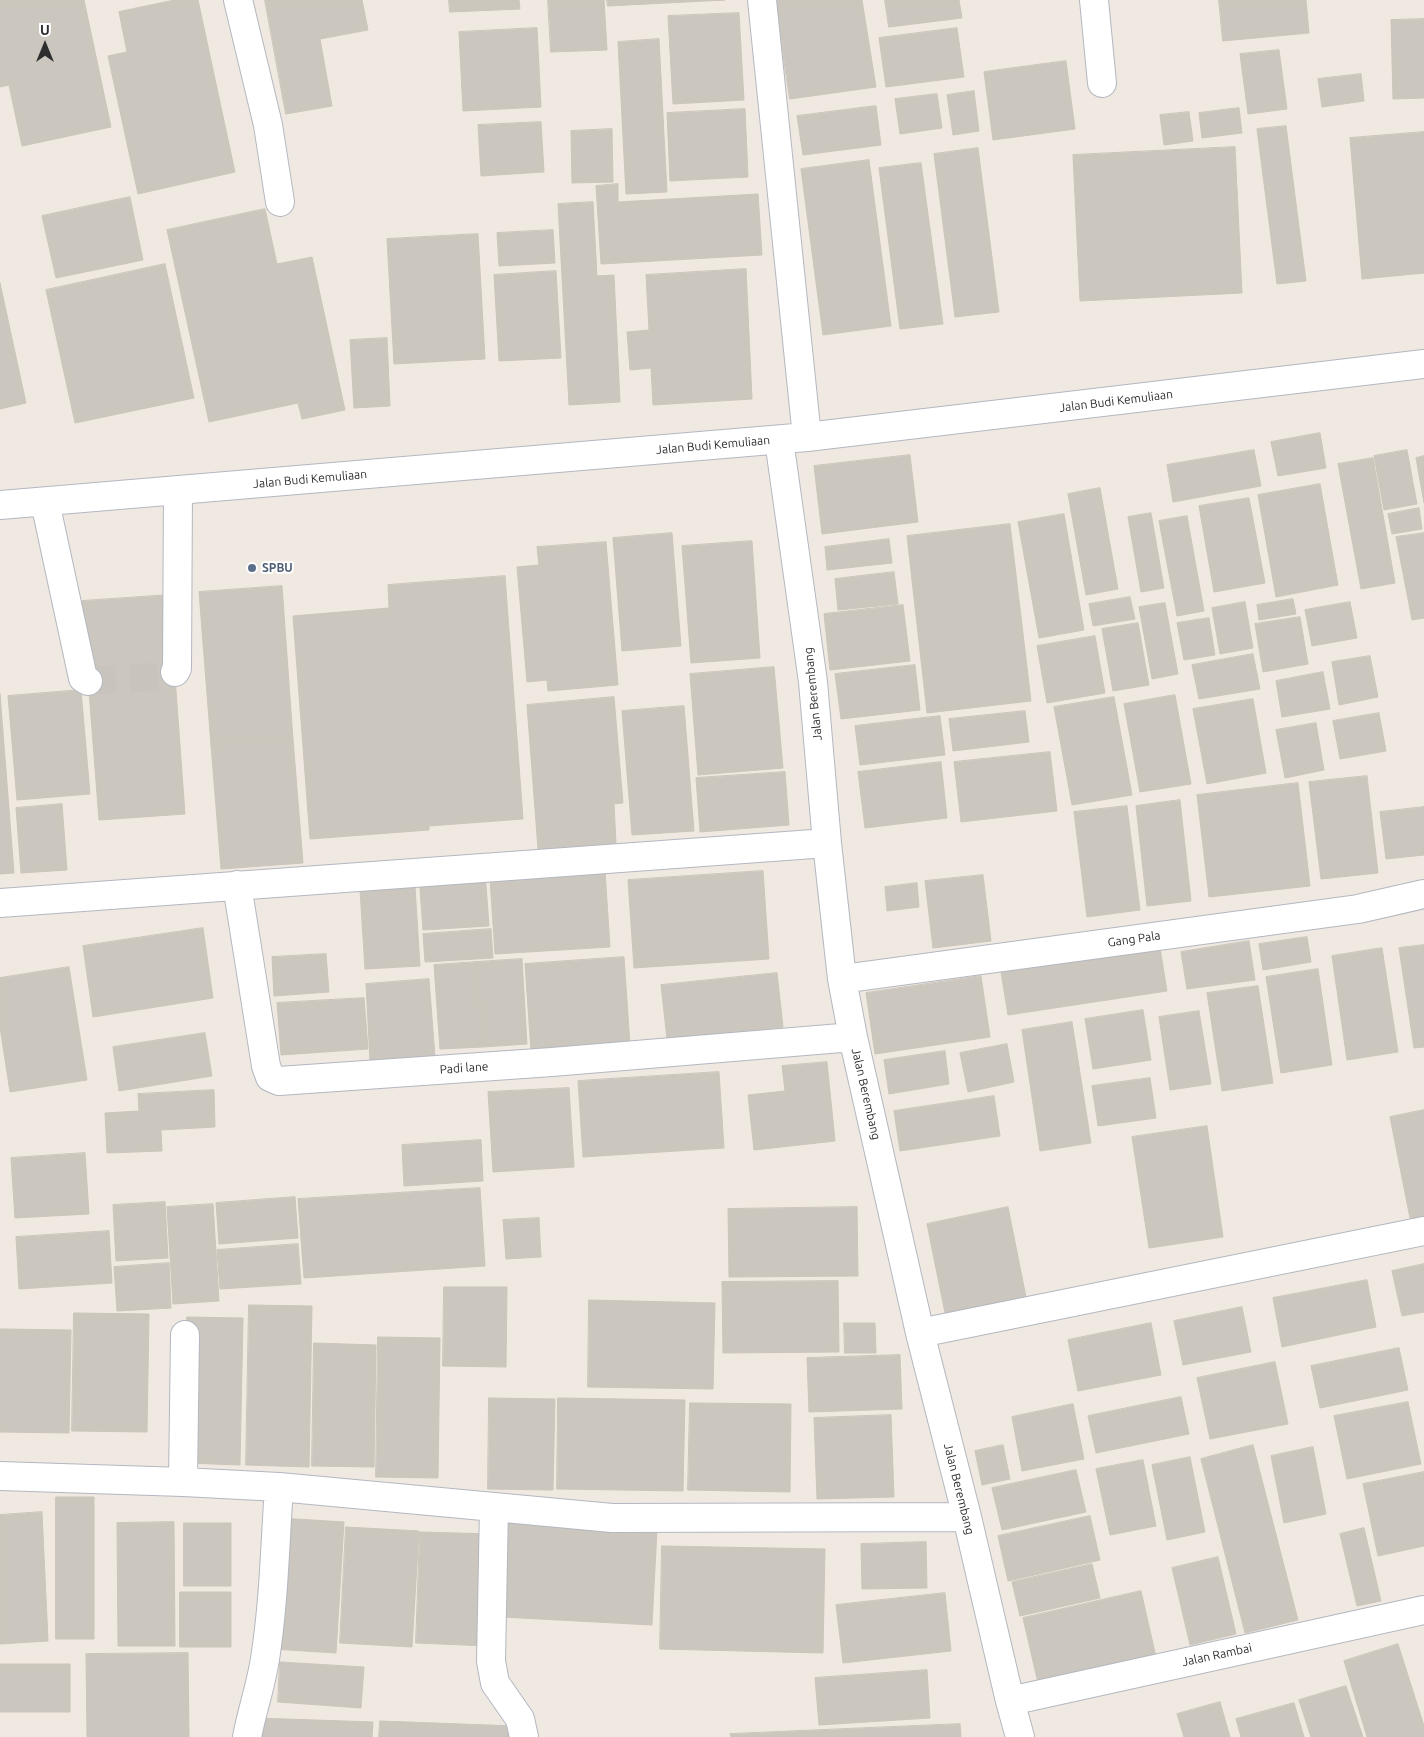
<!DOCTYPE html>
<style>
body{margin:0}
#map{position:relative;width:1424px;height:1737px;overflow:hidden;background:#efe9e1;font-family:Ubuntu,sans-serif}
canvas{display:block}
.north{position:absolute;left:20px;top:20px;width:50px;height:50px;-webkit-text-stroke:4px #fff;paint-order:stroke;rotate:0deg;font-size:14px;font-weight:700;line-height:20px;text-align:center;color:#2e2e2e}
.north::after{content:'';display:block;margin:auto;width:18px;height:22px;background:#2e2e2e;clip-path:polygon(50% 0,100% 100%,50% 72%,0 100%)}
</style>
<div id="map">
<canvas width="1424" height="1737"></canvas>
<div class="north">U</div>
</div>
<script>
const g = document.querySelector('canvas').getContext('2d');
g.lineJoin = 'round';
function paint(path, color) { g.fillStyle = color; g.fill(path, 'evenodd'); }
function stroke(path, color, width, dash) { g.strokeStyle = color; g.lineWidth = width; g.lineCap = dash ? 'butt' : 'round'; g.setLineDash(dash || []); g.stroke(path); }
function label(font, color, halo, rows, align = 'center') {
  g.font = font + ' Ubuntu,sans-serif'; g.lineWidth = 4; g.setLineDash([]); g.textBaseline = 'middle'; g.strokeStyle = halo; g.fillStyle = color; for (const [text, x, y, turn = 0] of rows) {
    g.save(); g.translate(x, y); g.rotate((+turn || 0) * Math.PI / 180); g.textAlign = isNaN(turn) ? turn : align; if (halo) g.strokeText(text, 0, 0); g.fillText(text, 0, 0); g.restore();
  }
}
const building = new Path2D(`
 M0,0H84L111,127L22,146L9,85L0,87Z
 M175,0H198L235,172L138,194L108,56L127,52L119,12Z
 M265,0H362L368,30L320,39L332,106L286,114Z
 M449,0H519L520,9L450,12Z
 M548,0H604L607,50L551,52Z
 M607,0H725L608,6Z
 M775,0H862L876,87L790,99Z
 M885,0H959L962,18L889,27Z
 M1219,0H1306L1309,33L1223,41Z
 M739,13L744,100L673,104L668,16Z
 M1424,19V98L1393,99L1391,20Z
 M537,28L541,107L463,111L459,32Z
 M957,28L964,77L886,87L879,38Z
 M659,39L667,192L626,194L618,42Z
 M1279,50L1287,109L1248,114L1240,54Z
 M1066,61L1075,129L993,140L984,72Z
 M1361,74L1364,101L1322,107L1318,79Z
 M974,91L979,131L953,135L947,95Z
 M937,94L942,128L900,134L895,99Z
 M876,106L881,145L803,155L797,116Z
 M1239,108L1242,133L1202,138L1199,113Z
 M745,109L748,177L670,181L667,113Z
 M1189,112L1193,141L1164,145L1160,115Z
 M541,122L544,172L481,176L478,125Z
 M1286,126L1306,281L1277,284L1257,129Z
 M612,129L613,182L572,183L571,131Z
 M1424,132V273L1362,279L1350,138Z
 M1235,147L1242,293L1080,301L1073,155Z
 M978,148L999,312L955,317L934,154Z
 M869,160L891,326L823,335L801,169Z
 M921,163L943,324L900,329L879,168Z
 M618,184V202L758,194L762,255L601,264L596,186Z
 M130,197L143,260L56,278L42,216Z
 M593,202L597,276L614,275L620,402L569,405L558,204Z
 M265,209L277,264L312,257L345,410L302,419L298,403L209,422L167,230Z
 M553,230L555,263L499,266L497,233Z
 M478,234L485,359L394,364L387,239Z
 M165,264L194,398L75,423L46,290Z
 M746,269L752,399L653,405L651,368L630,370L627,332L649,330L646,275Z
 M556,271L561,358L499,361L494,275Z
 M0,283L26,403L0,409Z
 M387,338L390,406L354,408L350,340Z
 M1320,433L1326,468L1278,476L1271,442Z
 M1254,450L1261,486L1173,502L1167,465Z
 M1407,450L1417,504L1384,510L1374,456Z
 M910,455L918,522L822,534L814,466Z
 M1424,456V503L1416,458Z
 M1373,458L1395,583L1361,589L1338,464Z
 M1320,484L1338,585L1276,597L1258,495Z
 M1100,488L1118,589L1086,595L1068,494Z
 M1249,498L1265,583L1214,592L1199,506Z
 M1419,508L1422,529L1392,534L1388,514Z
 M1151,513L1164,588L1141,592L1128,517Z
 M1064,514L1084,630L1039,638L1018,522Z
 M1187,516L1204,611L1177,616L1159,521Z
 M1010,524L1031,701L927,713L907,536Z
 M672,533L681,646L622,651L613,538Z
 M1424,533V618L1412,620L1396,537Z
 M889,539L892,563L827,570L825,547Z
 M752,541L760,658L691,663L682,546Z
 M606,542L618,685L548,691L547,680L527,682L517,567L539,565L537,547Z
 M894,572L898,604L838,610L835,579Z
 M505,576L523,819L429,826V830L310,839L293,616L389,608L388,585Z
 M282,586L293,739L211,745L199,592Z
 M169,595L185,814L99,820L82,601Z
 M1130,597L1135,619L1093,626L1089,604Z
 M1293,599L1296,614L1259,620L1257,605Z
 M1245,602L1253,648L1220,654L1212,608Z
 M1350,602L1357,638L1312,646L1305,610Z
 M1165,603L1178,674L1152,679L1139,607Z
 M903,605L910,661L830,670L824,614Z
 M1300,617L1308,664L1263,672L1255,624Z
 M1209,618L1215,655L1184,660L1177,623Z
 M1138,623L1149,685L1113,691L1102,629Z
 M1095,636L1105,693L1047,703L1037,646Z
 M1253,654L1260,689L1199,699L1192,665Z
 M1370,656L1378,697L1339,705L1332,662Z
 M915,665L920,710L841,719L835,674Z
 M774,667L783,768L698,775L690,674Z
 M1323,672L1330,709L1282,717L1276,681Z
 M81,690L90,794L17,800L8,696Z
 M0,694L14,873L0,874Z
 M1175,695L1191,784L1140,792L1124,704Z
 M614,697L623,803L614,804L616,843L538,849L527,705Z
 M1114,697L1132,795L1072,805L1054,707Z
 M1253,699L1266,773L1207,784L1193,709Z
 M684,706L694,831L632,835L622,711Z
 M1025,711L1029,742L953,751L949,719Z
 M1379,713L1386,751L1340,759L1333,721Z
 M940,716L945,755L860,765L855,726Z
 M1316,723L1324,770L1285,778L1276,730Z
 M293,739L303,863L221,869L211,745Z
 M1050,752L1057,811L961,822L954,762Z
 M941,762L947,818L865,828L858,772Z
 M785,772L789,825L700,832L696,778Z
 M1367,776L1378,873L1321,879L1309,782Z
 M1298,783L1310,886L1209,897L1197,795Z
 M1180,800L1191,901L1147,906L1136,806Z
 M62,804L67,870L21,873L16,808Z
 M1127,806L1140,910L1087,917L1074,812Z
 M1424,807V855L1386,859L1380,812Z
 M485,871L489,926L423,930L419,875Z
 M605,871L610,947L495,954L490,879Z
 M763,871L769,959L634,968L628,880Z
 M983,875L991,941L933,948L925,881Z
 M917,883L919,907L887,911L885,887Z
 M415,887L420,966L365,969L360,890Z
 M203,928L213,998L93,1017L83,946Z
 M491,929L493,958L425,962L423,934Z
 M1307,937L1311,962L1263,970L1259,944Z
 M1249,941L1255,980L1187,989L1181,952Z
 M1424,945V1047L1414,1048L1399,948Z
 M1160,948L1167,991L1008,1015L1001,972Z
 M1382,948L1398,1052L1347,1060L1332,956Z
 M326,954L329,992L274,996L272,957Z
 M624,957L630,1045L531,1051L525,964Z
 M522,959L527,1044L483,1047L477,962Z
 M477,962L483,1047L440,1049L434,965Z
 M69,967L87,1080L10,1092L0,1027V978Z
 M1318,969L1332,1065L1281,1073L1266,977Z
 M777,973L783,1027L667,1039L661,985Z
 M981,976L990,1037L875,1054L866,993Z
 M429,979L435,1057L370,1061L366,984Z
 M1258,986L1273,1083L1222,1091L1207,993Z
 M364,998L368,1049L281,1055L277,1003Z
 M1143,1010L1151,1060L1093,1069L1085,1019Z
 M1199,1011L1211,1084L1170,1090L1159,1017Z
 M1072,1022L1091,1143L1040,1151L1022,1030Z
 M205,1033L212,1076L119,1091L113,1047Z
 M1007,1044L1014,1082L968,1092L960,1053Z
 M945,1051L949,1084L889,1094L884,1060Z
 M827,1062L835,1141L754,1150L748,1095L785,1091L782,1066Z
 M719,1072L724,1148L583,1157L578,1081Z
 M1150,1078L1156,1118L1098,1126L1092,1086Z
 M569,1088L574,1167L493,1172L488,1092Z
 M214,1090L215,1127L161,1130L162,1151L107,1153L105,1113L139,1111L138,1094Z
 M994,1096L1000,1136L900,1151L894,1111Z
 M1424,1110V1216L1410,1218L1390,1117Z
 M1207,1126L1223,1237L1149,1248L1132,1137Z
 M481,1140L483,1181L404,1186L402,1145Z
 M85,1153L89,1214L15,1218L11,1158Z
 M480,1188L485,1266L304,1278L298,1199Z
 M295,1197L298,1238L219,1244L216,1203Z
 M165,1202L168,1258L116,1261L113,1205Z
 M213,1204L219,1301L173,1304L167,1207Z
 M857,1207L858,1276L729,1277L728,1209Z
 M1008,1207L1026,1297L945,1313L927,1224Z
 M539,1218L541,1257L506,1259L503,1220Z
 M109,1231L112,1283L19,1289L16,1237Z
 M298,1244L301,1284L220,1289L217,1250Z
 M169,1263L171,1308L117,1311L114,1267Z
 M1424,1264V1312L1402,1316L1392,1271Z
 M1367,1280L1376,1327L1282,1347L1273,1298Z
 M838,1281L839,1352L723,1353L722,1282Z
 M444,1287H507L506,1367L443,1366Z
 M589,1300L715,1303L713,1389L588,1387Z
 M249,1305L312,1306L309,1467L246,1465Z
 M1242,1307L1251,1352L1183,1365L1174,1321Z
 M74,1313L149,1314L147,1432L72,1431Z
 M187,1317L243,1318L240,1465L185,1463Z
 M844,1323H875L876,1353H845Z
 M1151,1323L1161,1375L1078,1391L1068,1340Z
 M0,1329L71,1330L69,1433L0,1432Z
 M378,1337L440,1338L438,1478L376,1477Z
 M314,1343L376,1345L374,1467L312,1466Z
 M1399,1348L1408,1390L1320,1408L1311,1366Z
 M900,1355L902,1409L809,1412L807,1358Z
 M1275,1362L1288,1424L1210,1439L1197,1378Z
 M1181,1397L1189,1434L1096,1453L1088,1416Z
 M489,1398L555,1399L553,1490L488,1489Z
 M558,1398L685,1400L683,1491L557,1489Z
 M1408,1402L1421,1464L1347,1479L1334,1416Z
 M690,1403L791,1404L790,1492L688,1490Z
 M1073,1404L1084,1459L1022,1471L1012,1417Z
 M891,1415L894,1497L817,1499L814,1418Z
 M1003,1445L1010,1479L982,1485L975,1451Z
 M1253,1445L1298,1620L1245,1633L1201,1459Z
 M1313,1447L1326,1514L1284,1523L1271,1456Z
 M1190,1457L1205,1532L1167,1540L1152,1465Z
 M1143,1460L1156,1526L1110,1535L1096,1469Z
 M1076,1470L1086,1512L1002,1530L992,1488Z
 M1424,1472V1546L1378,1556L1363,1484Z
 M56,1497H94V1639H56Z
 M42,1512L48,1641L0,1644V1515Z
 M1090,1516L1100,1560L1008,1581L998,1536Z
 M280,1518L344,1522L336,1653L272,1649Z
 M174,1522L175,1646H118L117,1523Z
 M507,1522L657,1530L652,1625L502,1617Z
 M184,1523H231V1586H184Z
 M346,1527L419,1531L412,1647L340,1643Z
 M1364,1528L1381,1601L1357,1606L1340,1534Z
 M420,1532L493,1534L488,1646L416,1643Z
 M926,1542L927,1588L862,1589L861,1544Z
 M662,1546L825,1549L823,1653L660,1649Z
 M1218,1557L1236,1634L1190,1645L1172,1568Z
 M1092,1564L1100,1598L1020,1616L1012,1582Z
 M1141,1591L1156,1657L1038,1683L1023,1618Z
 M180,1592H231V1647H180Z
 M945,1593L951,1651L843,1663L836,1605Z
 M1398,1644L1424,1726V1737H1367L1344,1661Z
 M188,1653L189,1737H87L86,1654Z
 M280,1662L364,1667L361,1708L278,1702Z
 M0,1664H70V1712H0Z
 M927,1670L930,1718L819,1725L815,1678Z
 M1346,1686L1363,1737H1311L1299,1700Z
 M1220,1702L1230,1737H1184L1177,1714Z
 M1294,1703L1304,1737H1241L1236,1719Z
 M257,1718L373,1722L372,1737H256Z
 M380,1721L515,1726V1737H379Z
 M960,1724L961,1737H731L730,1734Z`);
paint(building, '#cbc7bf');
stroke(building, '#cbc5ba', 1);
stroke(new Path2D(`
 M88,681L171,676L175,672`), '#c8c4bd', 28, [28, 14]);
const minor = new Path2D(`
 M238,0L268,125L280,202
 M762,0L807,437
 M1094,0L1102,83
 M779,440L813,682L827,843L842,979L853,1037L920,1333L967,1517L1010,1701L1020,1737
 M45,502L83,678L88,681
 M0,505L807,437L1424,364
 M175,672L177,669L178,490
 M237,885L266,1066L270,1077L279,1081L552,1062L853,1037
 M0,903L827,843
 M842,979L1358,909L1424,894
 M920,1333L1424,1231
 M0,1476L183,1482L279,1487L612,1518L967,1517
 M183,1482L185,1335
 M494,1507L491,1661L495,1683L520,1719L524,1737
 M1010,1701L1424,1610
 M247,1737C252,1711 261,1685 265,1659C274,1602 275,1544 279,1487`);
stroke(minor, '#b4b7c1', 30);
stroke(minor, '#fff', 28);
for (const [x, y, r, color] of [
 [252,568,5,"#5c6f8a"]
]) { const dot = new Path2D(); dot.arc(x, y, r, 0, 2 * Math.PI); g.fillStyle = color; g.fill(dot); stroke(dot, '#fff', 2); }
label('12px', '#2e2e2e', '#fff', [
 ["Jalan Budi Kemuliaan",1116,401,-7],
 ["Jalan Budi Kemuliaan",713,445,-5],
 ["Jalan Budi Kemuliaan",310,479,-5],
 ["Jalan Berembang",813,694,-96],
 ["Gang Pala",1134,939,-8],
 ["Padi lane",464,1068,-4],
 ["Jalan Berembang",866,1094,77],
 ["Jalan Berembang",959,1489,76],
 ["Jalan Rambai",1217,1655,-12]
]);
label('bold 12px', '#4e5e75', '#fff', [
 ["SPBU",262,568]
], 'left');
</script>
